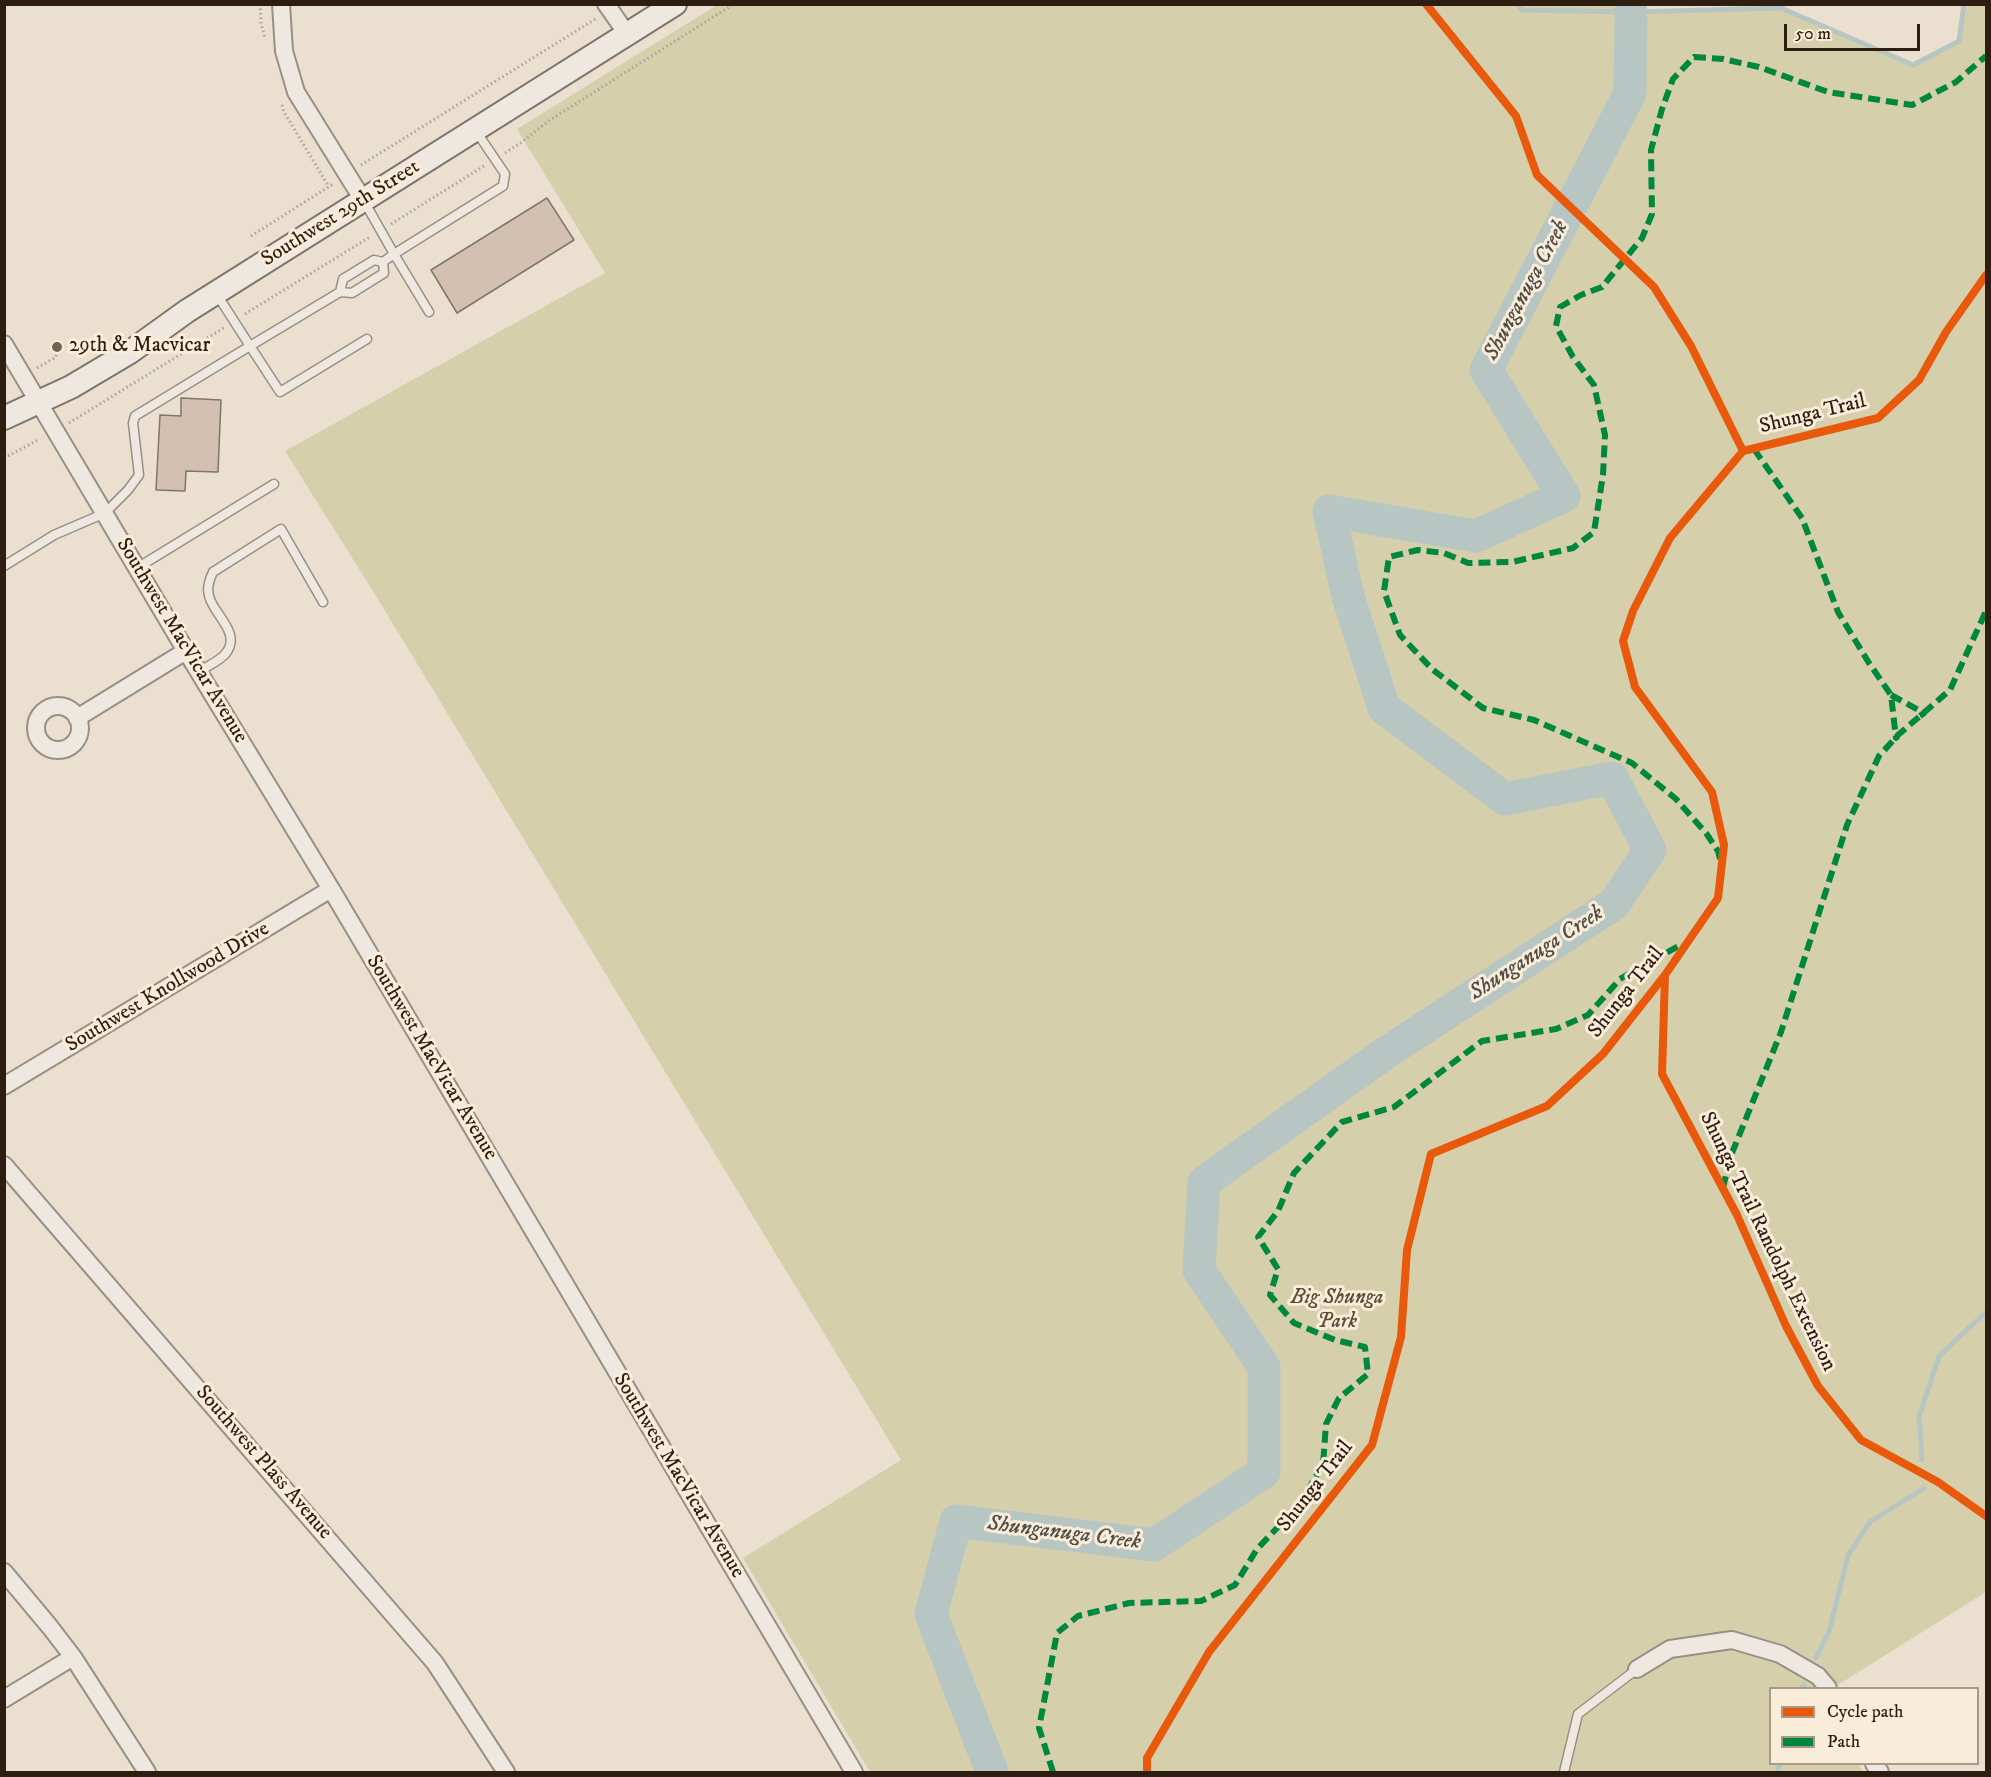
<!DOCTYPE html>
<style>
body{margin:0}
#map{position:relative;width:1991px;height:1777px;overflow:hidden;background:#ebe0cf;font-family:"IM FELL DW Pica",serif}
canvas{display:block}
.frame{position:absolute;inset:0;border:6px solid #2e1e12;pointer-events:none}
.legend{position:absolute;left:1769px;top:1687px;width:210px;height:78px;box-sizing:border-box;background:#f9ecd9;border:2px solid #a89a89;margin:0;padding:8px 10px;list-style:none;font-size:18px;color:#2e1e12}
.legend li{display:flex;align-items:center;gap:12px;height:30px}
.legend b{width:30px;border:2px solid #a89a89}
.scale{position:absolute;left:1784px;top:24px;width:136px;height:27px;box-sizing:border-box;border:3px solid #2e1e12;border-top:0;padding-left:8px;font-size:18px;line-height:21px;white-space:nowrap;color:#2e1e12;-webkit-text-stroke:4px #f9ecd9;paint-order:stroke}
</style>
<div id="map">
<canvas width="1991" height="1777"></canvas>
<div class="frame"></div>
<ul class="legend">
<li><b style="height:8px;background:#e8590c"></b>Cycle path</li>
<li><b style="height:8px;background:#00873e"></b>Path</li>
</ul>
<div class="scale">50 m</div>
</div>
<script>
const g = document.querySelector('canvas').getContext('2d');
g.lineJoin = 'round';
function paint(path, color) { g.fillStyle = color; g.fill(path, 'evenodd'); }
function stroke(path, color, width, dash) { g.strokeStyle = color; g.lineWidth = width; g.lineCap = dash ? 'butt' : 'round'; g.setLineDash(dash || []); g.stroke(path); }
function label(font, color, halo, rows, align = 'center') {
  g.font = font + ' "IM FELL DW Pica",serif'; g.lineWidth = 6; g.setLineDash([]); g.textBaseline = 'middle'; g.strokeStyle = halo; g.fillStyle = color; for (const [text, x, y, turn = 0] of rows) {
    g.save(); g.translate(x, y); g.rotate((+turn || 0) * Math.PI / 180); g.textAlign = isNaN(turn) ? turn : align; if (halo) g.strokeText(text, 0, 0); g.fillText(text, 0, 0); g.restore();
  }
}
paint(new Path2D(`
 M1644,4L1649,12L1781,8L1913,65L1959,41L1964,5H1986V1503L1984,1502L1986,1506V1592L1833,1688H1770V1764H1858L1864,1772H870L743,1558L901,1460L376,596L285,451L605,273L517,129L717,5Z`), '#d5cfac');
stroke(new Path2D(`
 M1517,4L1522,10L1631,12L1781,8L1913,65L1959,41L1964,4
 M1922,1460L1919,1416L1939,1356L1986,1312
 M1816,1658L1829,1632L1848,1555L1870,1522L1924,1488
 M1802,1688L1804,1685
 M1777,1772L1780,1764`), '#b7c6c3', 5);
stroke(new Path2D(`
 M992,1772L931,1614L956,1521L1154,1545L1264,1472V1367L1199,1270L1204,1182L1384,1054L1614,904L1650,850L1612,778L1505,799L1384,708L1348,596L1329,511L1476,536L1564,496L1486,370L1630,93L1631,12`), '#b7c6c3', 33);
const building = new Path2D(`
 M547,198L574,240L457,313L431,270Z
 M181,398L221,400L218,472L186,471L185,491L156,490L160,415L181,416Z`);
paint(building, '#d3c0b1');
stroke(building, '#7e766c', 1.5);
const lane = new Path2D(`
 M364,201L394,254L503,186L505,174L476,131
 M340,292L343,279L374,260L383,262L394,254L429,312
 M367,339L280,392L250,346L340,292L352,293L384,273L383,262
 M4,566L54,535L105,513L128,490L139,475L133,423L135,416L250,346L216,293
 M137,568L274,484
 M199,672C207,666 220,661 226,653C241,634 216,616 210,599C206,589 209,581 213,572L281,529L323,602
 M1564,1772L1578,1714L1637,1669`);
const street = new Path2D(`
 M281,4L284,51L296,92L363,200
 M606,4L627,34
 M4,344L186,651L331,889L854,1772
 M36 728a22 22 0 1 1 44 0a22 22 0 1 1-44 0Z
 M77,718L186,651
 M4,1086L331,889
 M4,1165L435,1663L506,1772
 M4,1572L50,1627L73,1657L147,1772
 M1637,1669L1670,1649L1732,1640L1780,1654L1818,1676L1828,1688
 M4,1699L73,1657
 M1874,1764L1880,1772`);
const secondary = new Path2D(`
 M4,418L71,387L130,352L187,311L675,4`);
stroke(lane, '#989085', 11);
stroke(street, '#989085', 20);
stroke(secondary, '#7e766c', 26);
stroke(new Path2D(`
 M260,4L261,23L265,38
 M282,105L284,112L329,187
 M505,153L522,142L550,120L734,4
 M361,165L597,18
 M391,224L484,166
 M251,236L333,184
 M245,314L370,237
 M37,368L56,357L57,347
 M69,423L225,327
 M4,458L40,439`), '#aaa49c', 3, [1.5, 3]);
stroke(lane, '#eee8e0', 8);
stroke(street, '#eee8e0', 16);
stroke(secondary, '#eee8e0', 22);
stroke(new Path2D(`
 M1754,449L1802,518L1838,612L1869,663L1891,695L1896,738L1898,736
 M1891,695L1924,713L1920,716
 M1720,859L1718,851L1706,833L1676,799L1632,763L1534,720L1483,708L1432,669L1400,635L1384,591L1389,557L1418,550L1444,553L1468,563L1512,562L1573,548L1594,532L1603,475L1605,435L1594,385L1573,357L1556,326L1560,307L1581,295L1602,287L1642,238L1652,214L1651,150L1662,109L1673,79L1694,57L1723,59L1759,67L1828,92L1912,105L1956,82L1986,56
 M1723,1188L1730,1158L1781,1032L1847,825L1879,756L1898,735L1950,690L1986,611
 M1053,1772L1039,1728L1057,1633L1078,1616L1129,1603L1201,1601L1235,1585L1257,1549L1297,1507L1323,1465L1326,1424L1339,1398L1368,1374L1365,1347L1335,1340L1294,1323L1270,1295L1278,1269L1258,1237L1278,1211L1294,1173L1342,1122L1394,1107L1482,1041L1556,1029L1588,1015L1620,979L1682,944`), '#00873e', 6, [12, 6]);
stroke(new Path2D(`
 M1426,4L1516,116L1537,175L1654,287L1691,346L1743,451
 M1665,975L1662,1074L1737,1215L1786,1326L1818,1386L1861,1440L1938,1482L1986,1516
 M1147,1772V1758L1209,1652L1372,1445L1401,1337L1407,1250L1431,1154L1547,1106L1603,1054L1665,975L1718,898L1724,845L1712,792L1635,687L1623,641L1633,611L1670,538L1743,451L1878,418L1919,380L1946,332L1986,275`), '#e8590c', 8);
for (const [x, y, r, color] of [
 [57,347,6,"#706254"]
]) { const dot = new Path2D(); dot.arc(x, y, r, 0, 2 * Math.PI); g.fillStyle = color; g.fill(dot); stroke(dot, '#f9ecd9', 2); }
label('21px', '#2e1e12', '#f9ecd9', [
 ["Southwest 29th Street",341,214,-32],
 ["Shunga Trail",1813,415,-14],
 ["Southwest MacVicar Avenue",181,641,59],
 ["Southwest Knollwood Drive",168,988,-31],
 ["Shunga Trail",1627,993,-52],
 ["Southwest MacVicar Avenue",431,1058,59],
 ["Shunga Trail Randolph Extension",1767,1242,64],
 ["Southwest Plass Avenue",263,1463,49],
 ["Southwest MacVicar Avenue",678,1476,59],
 ["Shunga Trail",1316,1487,-52]
]);
label('21px', '#2e1e12', '#f9ecd9', [
 ["29th & Macvicar",69,347]
], 'left');
label('italic 21px', '#5b4f38', '#f9ecd9', [
 ["Big Shunga",1337,1299],
 ["Park",1337,1323]
]);
label('italic 22px', '#504d46', '#f9ecd9', [
 ["Shunganuga Creek",1527,291,-62],
 ["Shunganuga Creek",1537,954,-33],
 ["Shunganuga Creek",1064,1534,7]
]);
</script>
